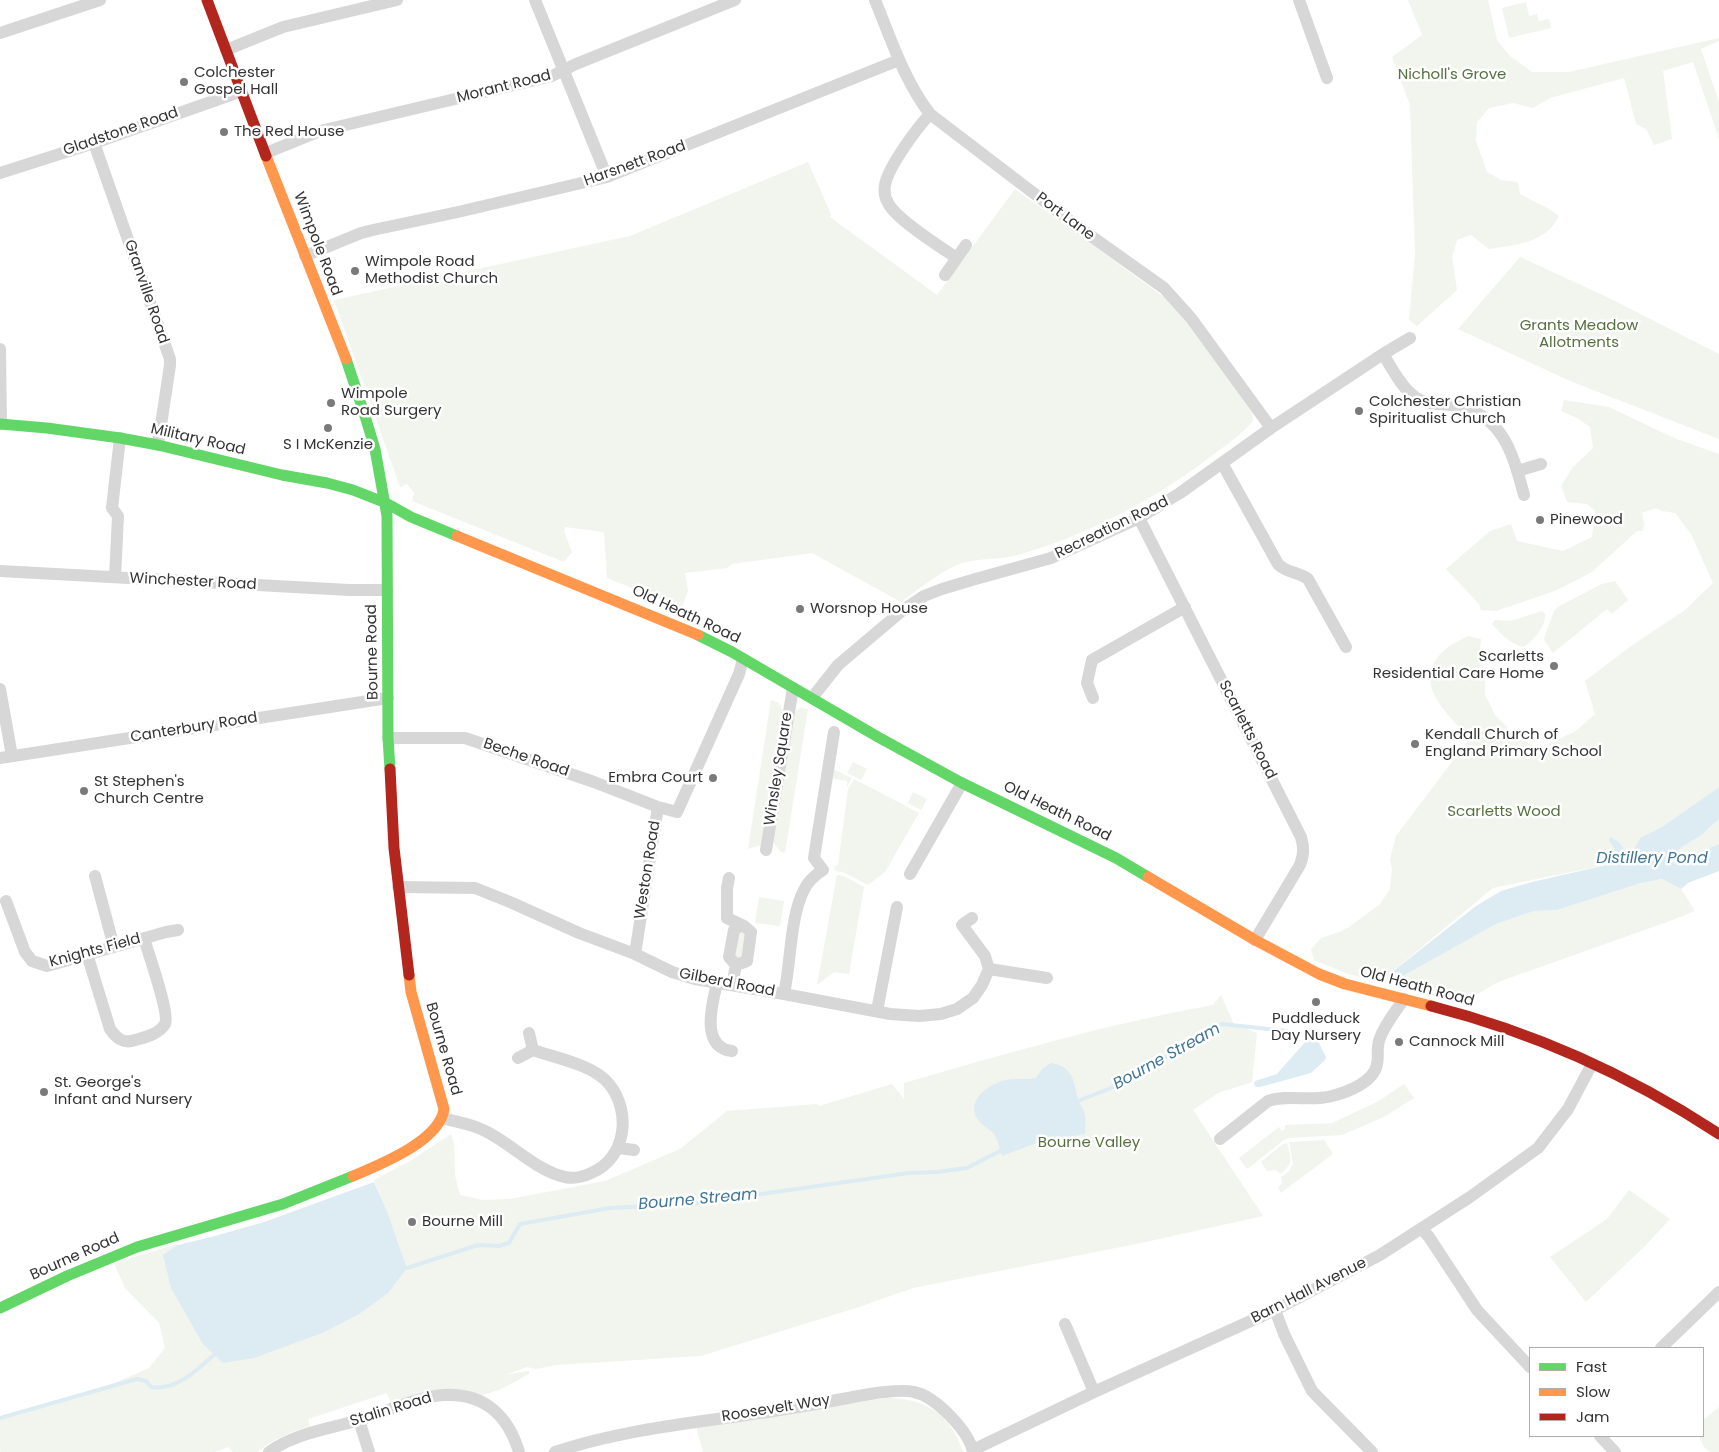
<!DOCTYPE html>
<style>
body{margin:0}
#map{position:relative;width:1719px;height:1452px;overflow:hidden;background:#fff;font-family:Poppins,sans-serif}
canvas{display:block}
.legend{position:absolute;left:1529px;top:1347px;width:175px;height:90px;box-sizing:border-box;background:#fff;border:1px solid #adadad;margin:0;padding:6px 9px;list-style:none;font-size:15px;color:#333}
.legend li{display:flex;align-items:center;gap:10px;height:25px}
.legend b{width:25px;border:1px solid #adadad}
</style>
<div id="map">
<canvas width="1719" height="1452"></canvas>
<ul class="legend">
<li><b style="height:6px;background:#63d668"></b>Fast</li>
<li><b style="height:6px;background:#ff974d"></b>Slow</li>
<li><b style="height:6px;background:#b3261e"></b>Jam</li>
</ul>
</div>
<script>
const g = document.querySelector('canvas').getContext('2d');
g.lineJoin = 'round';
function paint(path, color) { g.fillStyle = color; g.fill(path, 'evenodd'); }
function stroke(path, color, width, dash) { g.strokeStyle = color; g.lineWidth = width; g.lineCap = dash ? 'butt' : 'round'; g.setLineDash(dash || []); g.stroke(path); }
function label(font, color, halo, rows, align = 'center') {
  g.font = font + ' Poppins,sans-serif'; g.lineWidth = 5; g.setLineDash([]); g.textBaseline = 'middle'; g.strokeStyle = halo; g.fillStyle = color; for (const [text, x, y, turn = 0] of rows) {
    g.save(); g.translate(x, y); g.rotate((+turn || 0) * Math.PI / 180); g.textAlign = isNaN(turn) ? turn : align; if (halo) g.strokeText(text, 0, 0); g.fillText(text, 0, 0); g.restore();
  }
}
paint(new Path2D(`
 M1408,0H1488L1497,40L1510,56L1532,72H1569L1719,38V41L1701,49L1719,102V139L1693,62L1663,71L1672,139L1654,145L1646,129L1636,124L1624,78L1550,98L1533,108L1513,103L1489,108L1477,122L1476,141L1487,172L1501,180L1518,182L1520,194C1533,202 1547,206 1559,216C1546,243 1516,245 1489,249L1471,235L1457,240L1452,257L1457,290L1417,326L1409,320L1415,255L1410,105L1392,57L1422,35Z
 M1526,2L1529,16L1537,14L1539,21L1549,19L1551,28L1509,38L1502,8Z
 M808,162L831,214L830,217L937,295L1015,189L1175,305L1201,337L1252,413L1253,421C1241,435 1225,446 1210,457C1152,501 1088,535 1018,555C1000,560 980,558 962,563C945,568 916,591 901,602L812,553L732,564L727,568L685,573L688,591L682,608L607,578L604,532L565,527L564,531L572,552L564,562L412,501L414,493L407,484L400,487L334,300L630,236Z
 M1520,257L1609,298L1719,354V439L1570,381L1458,329Z
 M1564,400L1609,407L1674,438L1719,454V787L1662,827L1640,838L1635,850L1626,853L1619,842L1614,848L1618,860L1615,863L1493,888L1387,976L1397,978L1496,924L1534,911L1557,910L1641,883L1662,879L1681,889L1695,911L1670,921L1498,982L1462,1003L1348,974L1314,960L1311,949L1321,938L1339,932L1349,927L1380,904L1390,889L1392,869L1390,859L1396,836L1470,738C1445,712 1408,679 1447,648C1453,643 1461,640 1468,636L1481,639L1479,659L1485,675V695L1495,715L1519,739L1540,748L1576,731L1595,714L1585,681L1631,646L1685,610L1713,583L1691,534L1675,513L1662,511L1655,508L1642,513L1644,524L1643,531H1637L1593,571L1577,580L1552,592L1496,611L1481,610L1479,604L1446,569L1490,531L1511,524L1517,541L1563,551L1592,537L1595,511L1587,504L1567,502L1561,486L1573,467L1593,448L1590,427L1577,418L1561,411Z
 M1615,581L1628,600L1612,614L1607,609L1553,653L1545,642L1544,638L1554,611L1559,606L1602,584Z
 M1542,611L1545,614C1547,625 1533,642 1523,647C1510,644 1500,633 1492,624L1495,620L1511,621Z
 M771,700L779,703L785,716L761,845L748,849Z
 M801,708L808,709L785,853L781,852L772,841L791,714Z
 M853,762L867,769L861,780L847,773Z
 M831,768L852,778L847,787V781L830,778Z
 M854,779L919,813L885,872L868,885L843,872L835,871L834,866L838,865L848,789Z
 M913,792L927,799L921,810L908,803Z
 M1719,819V844L1692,855L1678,865L1672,862C1677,845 1692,843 1704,833C1709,828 1714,823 1719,819Z
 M837,875L844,876L864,887L849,974L834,972L817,985Z
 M759,897L784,901L780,926L755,923Z
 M739,931L745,933L744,957L735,959Z
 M1221,995L1234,1024L1257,1033L1252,1082L1218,1093L1193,1110L1263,1216L1141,1243L913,1288L859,1307L701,1356L556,1365L536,1369L527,1367L505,1375L527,1371H529V1374L501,1389L483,1395L456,1390L391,1403L387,1393L308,1419L310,1426L292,1432L271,1442L257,1452H233L228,1447L214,1452H1L0,1450V1417L112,1384L149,1368L165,1348L159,1323L125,1288L114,1263L177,1244L254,1358L407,1268L397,1239L374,1180L410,1161L451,1134L454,1143L455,1175L460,1195L483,1200L510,1199L605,1181L680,1149L727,1111L817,1104L819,1106L892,1084L904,1099V1083C1008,1053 1107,1024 1213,1005Z
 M1404,1084L1414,1098L1384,1117L1342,1135L1289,1138L1284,1140L1247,1169L1239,1158L1279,1127L1282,1131L1285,1129V1125L1332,1123L1377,1102Z
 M1324,1140L1333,1154L1281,1193L1278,1188L1282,1183L1281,1177L1289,1171L1293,1164L1289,1142Z
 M1287,1143C1291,1158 1294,1164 1280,1174L1276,1170L1267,1171L1261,1162L1283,1144Z
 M1629,1190L1670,1219L1644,1247L1586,1302L1550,1257L1607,1219Z
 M886,1398C925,1398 951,1414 963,1452H703L696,1427Z
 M1719,1407V1452H1710L1704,1447L1699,1436H1703V1420Z`), '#f1f5ed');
paint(new Path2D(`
 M1719,787V819C1714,823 1709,828 1704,833C1692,843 1677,845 1672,862L1678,865L1692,855L1719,844V871L1688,883L1681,889L1662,879L1641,883L1557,910L1534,911L1496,924L1397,979L1387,976L1476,906L1501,891L1532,882L1615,863L1618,860L1614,848L1609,841L1610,837L1619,842L1626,852L1634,850L1640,838L1662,827Z
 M1315,1038L1318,1041L1326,1057L1325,1060L1311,1073L1260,1087H1256L1254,1084L1255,1081L1277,1074L1305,1042Z
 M1051,1063C1073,1066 1074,1082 1078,1099C1079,1104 1084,1109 1085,1114C1086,1120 1085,1128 1085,1134L1042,1141L1002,1156C1000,1150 998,1140 994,1134C990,1129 983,1126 979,1121C964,1102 987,1085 1005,1080C1014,1078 1026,1080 1036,1078L1042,1069Z
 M374,1182L388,1214L407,1268L388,1293L359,1314L340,1324L322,1333L254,1358L223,1363L203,1344L171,1288L163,1255L178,1245L215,1236L264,1222Z`), '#ddebf3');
stroke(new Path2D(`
 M1078,1101L1116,1086L1222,1024L1287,1031
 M407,1268L478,1245L499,1246L509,1243L520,1224L610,1208L691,1204L909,1173L937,1172L967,1168L1000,1151
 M0,1418L137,1379L146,1381L151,1387C177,1391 196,1370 214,1355`), '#ddebf3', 4);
stroke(new Path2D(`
 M535,0L607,177
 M875,0C891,39 904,80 930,114L1074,224L1164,288L1191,318L1271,428
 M1299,0L1327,78
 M0,33L100,0
 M226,50L283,27L397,0
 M930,114C917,128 888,167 885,185C884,191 885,198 888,203C896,219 940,247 957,258
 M94,143L170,359V365L158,445
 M266,153L320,131L552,76L576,64L735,0
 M0,173L94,143L242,91
 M305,256L361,233L373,230L458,212L607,177L899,60
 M945,275L966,245
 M0,349L1,424
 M1383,354C1392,368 1401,387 1415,397C1427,406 1442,403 1456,406C1504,415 1513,455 1524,495
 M1222,463L1278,564C1286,573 1299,572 1308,579L1346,647
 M1517,471L1541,464
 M1139,518L1301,837C1304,848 1304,854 1300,865L1255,940
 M0,571L349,590H387
 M115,577L118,516L112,508L120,438
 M0,689L12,756
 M812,698L838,665L903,610L924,596L942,589L972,580L1051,558L1139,518L1180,493L1271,428L1383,354L1410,338
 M1093,698L1087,683L1092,660L1185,607
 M388,738H465L594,782L658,807
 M0,758L388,698
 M766,850L793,688
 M910,874L962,783
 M95,876L114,947
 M729,878L727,888V918L744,926L751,932L747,961L736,965L732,985
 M398,887L475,888L510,902L579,933L635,954L672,972L695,979L784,994L890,1014L919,1016L941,1014L957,1009L973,998L982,985L989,969L985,956L962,925L972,918
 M6,901L25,952L32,961L47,966L166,932L178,930
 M87,954L110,1029C117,1039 124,1044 135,1040C146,1037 159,1034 165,1024C170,1013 148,953 144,938
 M635,954L658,807L677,812L739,674L743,659
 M736,965L729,957L734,930L741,925
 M989,969L1047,978
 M717,983C712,1004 700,1047 732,1051
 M784,994C791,963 790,916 804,890C808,881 815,875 823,870L814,858L834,732
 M877,1011L897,907
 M529,1033L533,1050
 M443,1118C456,1122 471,1124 483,1130C510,1142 536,1171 565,1177C574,1179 583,1177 591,1173C626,1159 632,1112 609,1084C594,1065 556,1058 533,1050L518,1058
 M1220,1139L1268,1101C1288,1094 1311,1102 1332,1096C1348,1092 1374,1082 1377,1064C1379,1056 1376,1046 1380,1038C1385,1024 1396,1011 1404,999
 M619,1148L634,1150
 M1422,1229L1429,1237L1477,1310L1530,1367
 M1275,1310L1284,1334L1312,1391L1372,1452
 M1065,1324L1094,1392
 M1661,1348L1719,1292
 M359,1420L369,1452
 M1600,1436L1615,1452
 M973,1450L1094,1392L1275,1310L1380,1255L1470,1197L1538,1148L1568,1109L1592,1064
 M269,1452C295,1433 329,1429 359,1420C383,1413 420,1396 444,1395C484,1393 508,1415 519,1452
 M555,1452C633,1426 717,1421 798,1407C824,1403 850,1397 876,1393C888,1392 902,1389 914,1392C935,1396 969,1431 973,1452`), '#d7d7d7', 12);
stroke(new Path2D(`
 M346,359L365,416L375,449L387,516L388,738L390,769
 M0,424L47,428L120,438L158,445L282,475L327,483L353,490L386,503L411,517L457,536
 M698,635L732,652L878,737L962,783L1116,858L1148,877
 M0,1308L67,1276L137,1247L283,1204L353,1176`), '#63d668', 11);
stroke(new Path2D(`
 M266,156L346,359
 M457,536L698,635
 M1148,877L1255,940L1319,974L1345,984L1431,1006
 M353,1176C379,1165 440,1141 444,1109L411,992L409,975`), '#ff974d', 11);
stroke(new Path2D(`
 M207,0L266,156
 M390,769L394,848L409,975
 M1431,1006C1533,1032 1631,1076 1719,1134`), '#b3261e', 11);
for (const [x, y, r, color] of [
 [184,82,5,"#7a7a7a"],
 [224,132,5,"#7a7a7a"],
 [355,271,5,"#7a7a7a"],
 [331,403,5,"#7a7a7a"],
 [1359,411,5,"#7a7a7a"],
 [328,428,5,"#7a7a7a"],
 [1540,520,5,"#7a7a7a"],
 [800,609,5,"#7a7a7a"],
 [1554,666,5,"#7a7a7a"],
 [1415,744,5,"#7a7a7a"],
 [713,778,5,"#7a7a7a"],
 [84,791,5,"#7a7a7a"],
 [1316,1002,5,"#7a7a7a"],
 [1399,1042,5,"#7a7a7a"],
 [44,1092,5,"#7a7a7a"],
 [412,1222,5,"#7a7a7a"]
]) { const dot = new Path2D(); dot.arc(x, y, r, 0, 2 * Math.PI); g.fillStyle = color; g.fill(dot); stroke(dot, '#fff', 2); }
label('15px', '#333', '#fff', [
 ["Colchester",194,73],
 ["Gospel Hall",194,90],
 ["The Red House",234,132],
 ["Wimpole Road",365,262],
 ["Methodist Church",365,279],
 ["Wimpole",341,394],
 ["Road Surgery",341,411],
 ["Colchester Christian",1369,402],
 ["Spiritualist Church",1369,419],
 ["S I McKenzie",328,445,"center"],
 ["Pinewood",1550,520],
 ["Worsnop House",810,609],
 ["Scarletts",1544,657,"right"],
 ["Residential Care Home",1544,674,"right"],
 ["Kendall Church of",1425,735],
 ["England Primary School",1425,752],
 ["Embra Court",703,778,"right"],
 ["St Stephen's",94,782],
 ["Church Centre",94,799],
 ["Puddleduck",1316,1019,"center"],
 ["Day Nursery",1316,1036,"center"],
 ["Cannock Mill",1409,1042],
 ["St. George's",54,1083],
 ["Infant and Nursery",54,1100],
 ["Bourne Mill",422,1222]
], 'left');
label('15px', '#56703f', '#fff', [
 ["Nicholl's Grove",1452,75],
 ["Grants Meadow",1579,326],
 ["Allotments",1579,343],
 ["Scarletts Wood",1504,812],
 ["Bourne Valley",1089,1143]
]);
label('15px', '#333', '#fff', [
 ["Morant Road",504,87,-14],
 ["Gladstone Road",121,132,-19],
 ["Harsnett Road",635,164,-20],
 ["Port Lane",1065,217,37],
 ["Wimpole Road",317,244,69],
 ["Granville Road",146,292,71],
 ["Military Road",198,440,13],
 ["Recreation Road",1112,528,-26],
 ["Winchester Road",193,582,3],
 ["Old Heath Road",686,615,25],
 ["Bourne Road",373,652,-91],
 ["Canterbury Road",194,728,-9],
 ["Scarletts Road",1247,730,63],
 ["Beche Road",526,758,19],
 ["Winsley Square",779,769,-81],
 ["Old Heath Road",1057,812,26],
 ["Weston Road",648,870,-81],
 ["Knights Field",95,951,-15],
 ["Gilberd Road",727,983,11],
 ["Old Heath Road",1417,987,15],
 ["Bourne Road",443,1049,74],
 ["Bourne Road",75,1257,-24],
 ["Barn Hall Avenue",1309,1291,-27],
 ["Roosevelt Way",776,1409,-9],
 ["Stalin Road",391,1410,-17]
]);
label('italic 16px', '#3f7597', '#fff', [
 ["Distillery Pond",1652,859],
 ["Bourne Stream",1167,1057,-29],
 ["Bourne Stream",698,1200,-5]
]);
</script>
